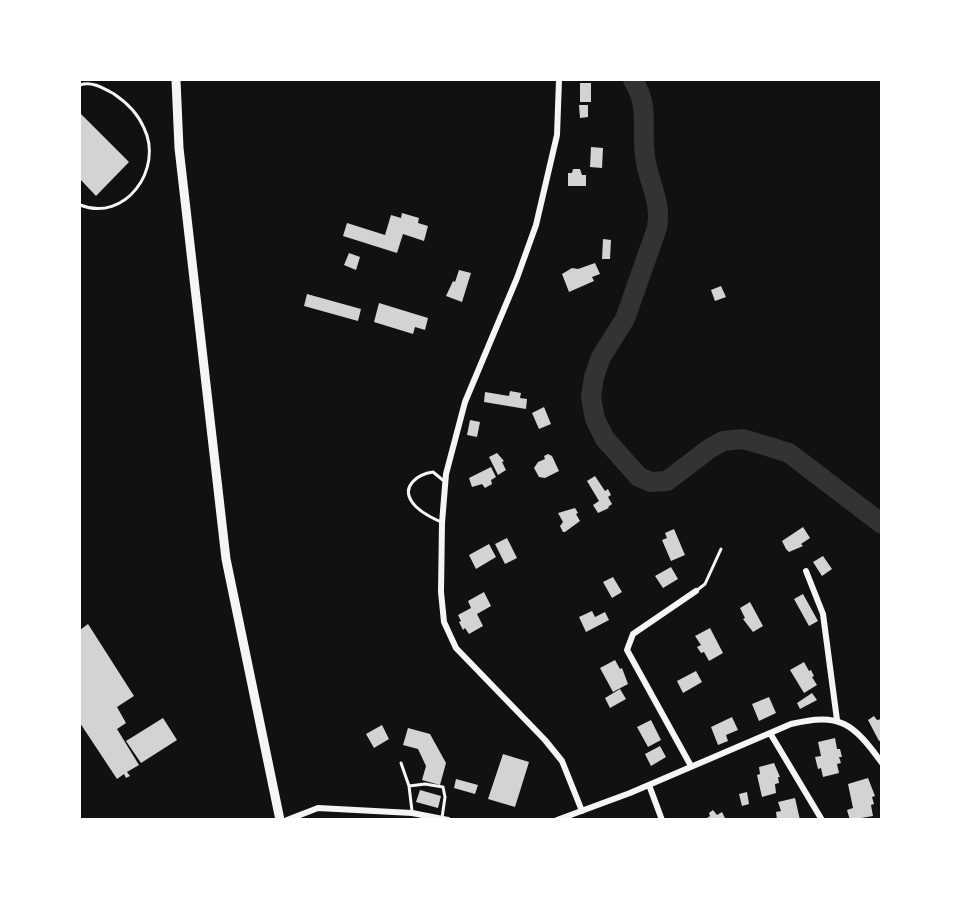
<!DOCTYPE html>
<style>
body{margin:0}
#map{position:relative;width:961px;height:899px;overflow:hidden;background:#111;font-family:"DejaVu Sans",sans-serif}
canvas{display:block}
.frame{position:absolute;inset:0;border:81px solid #fff;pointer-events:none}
</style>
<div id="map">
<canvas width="961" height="899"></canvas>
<div class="frame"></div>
</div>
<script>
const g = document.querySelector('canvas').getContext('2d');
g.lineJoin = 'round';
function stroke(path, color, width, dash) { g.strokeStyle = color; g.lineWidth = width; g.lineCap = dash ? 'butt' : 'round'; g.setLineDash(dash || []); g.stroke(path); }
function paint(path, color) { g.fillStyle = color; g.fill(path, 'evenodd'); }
stroke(new Path2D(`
 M633,80C650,107 641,126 645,156C648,183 662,200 657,228L625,319L601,357L594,377L591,397L595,419L605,439L639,477L651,482L667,481L709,449L723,441L743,439L770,447L789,453L882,524`), '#333', 20);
paint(new Path2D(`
 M580,83H591V102H580Z
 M579,105H588V117L580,118Z
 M80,113L129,162L96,196L80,179Z
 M591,147L603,148L602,168L590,167Z
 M573,169H580L582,175H586V186H568V173H572Z
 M402,213L419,218L418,223L428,226L424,241L403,234L397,253L343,236L347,223L385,235L391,215L401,218Z
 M603,239L611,240L610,259H602Z
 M349,253L360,257L356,270L344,265Z
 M595,263L600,274L592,277L594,281L569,292L562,274L572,268L578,269Z
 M459,270L471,273L462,302L446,296L453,281L455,282Z
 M721,286L726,297L715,301L711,290Z
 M307,294L361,309L358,321L304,306Z
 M379,303L428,318L425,330L415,327L413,334L374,322Z
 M510,391L521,393L520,398L527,399L526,409L484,402L485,392L509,396Z
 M544,407L551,424L539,429L532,413Z
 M470,420L480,422L477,437L467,435Z
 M497,453L504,461L502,462L506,470L498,475L489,457Z
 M548,454L552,456L559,471L545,478L539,477L534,468L538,462L545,459L544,456Z
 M491,467L496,477L491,480L492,484L485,488L482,484L472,487L469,478Z
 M595,476L605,491L608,489L611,495L608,497L612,504L608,507L609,508L598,513L593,505L599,501L587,481Z
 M575,508L578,513L576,514L580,521L565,532H563L560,526L563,522L558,513Z
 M803,527L810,538L801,544L803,546L789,552L786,549L782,541Z
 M674,529L685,555L671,561L662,540L667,538L665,533Z
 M507,538L517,558L505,564L495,544Z
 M489,544L496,557L476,569L469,555Z
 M823,556L832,569L822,576L813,562Z
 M671,567L678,579L663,588L655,576Z
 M613,577L622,592L612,598L603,582Z
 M484,592L491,606L477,614L483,626L469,634L465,628L463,630L459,622L461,621L458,615L471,608L468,601Z
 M803,594L818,621L809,626L794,599Z
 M750,602L763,626L753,632L743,619L745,618L740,608Z
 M592,611L595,617L605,612L609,620L586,632L579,617Z
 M88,624L134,696L117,707L126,723L117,729L139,765L127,772L130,776L126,778L124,774L117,779L80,723V630Z
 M710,628L723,653L709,661L704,652L701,653L697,647L701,645L695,636Z
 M615,660L620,669L622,668L628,684L613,692L600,668Z
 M804,662L809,671L811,670L814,676L812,677L817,685L804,693L790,670Z
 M696,671L702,682L683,693L677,681Z
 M620,689L626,699L610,708L605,698Z
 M812,693L817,700L800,709L797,703Z
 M769,697L776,713L759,721L752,704Z
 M874,716L877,720L882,719V740L879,741L868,720Z
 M732,717L738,730L726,735L728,741L718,745L711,727Z
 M163,718L177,740L141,763L126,741Z
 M651,720L661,740L648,747L637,727Z
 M382,725L389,739L374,748L366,734Z
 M408,728L430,734L446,763L440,785L422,780L426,766L418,749L403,745Z
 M835,738L837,749H840L842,757H839L841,763L837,764L839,773L823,777L821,768L818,769L815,757L821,756L818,742Z
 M660,746L666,757L651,766L645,754Z
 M503,754L529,762L515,807L488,799Z
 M774,763L780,777H778L779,783L775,784L776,793L762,797L757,775L760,774L759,767Z
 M868,778L875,796L872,797L874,804L871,805L873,816L850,820L847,810L853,808L848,784Z
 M456,779L478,785L475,794L454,788Z
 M420,790L441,796L438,808L416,802Z
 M747,792L749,804L742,806L739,794Z
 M795,798L800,820H777L776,812L781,811L778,802Z
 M713,810L717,815L722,812L726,820H704L710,816L709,813Z`), '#d3d3d3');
stroke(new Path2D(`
 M80,85C92,81 103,88 114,94C126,102 138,114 144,128C164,169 125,223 80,205
 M441,522C432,518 418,511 412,502C401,486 418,474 433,472L444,481
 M696,591L705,584L721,549
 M401,763L409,786L412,811
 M409,786L425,784L443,787L445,797L442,818`), '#f5f5f5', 3);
stroke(new Path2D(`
 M559,80L557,135L536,225L517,278L465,402L446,474L442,523L441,592L444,622L456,648L545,740L562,761L582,811
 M806,571L823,614L837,720
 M770,733L822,820
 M691,766L627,650L633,634L696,591
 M649,785L662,820
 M287,820L318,808L412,813L448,820
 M557,820L630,793L791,724C840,712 853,723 882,763`), '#f5f5f5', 6);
stroke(new Path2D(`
 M176,80L179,148L226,559L280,820`), '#f5f5f5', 9);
</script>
